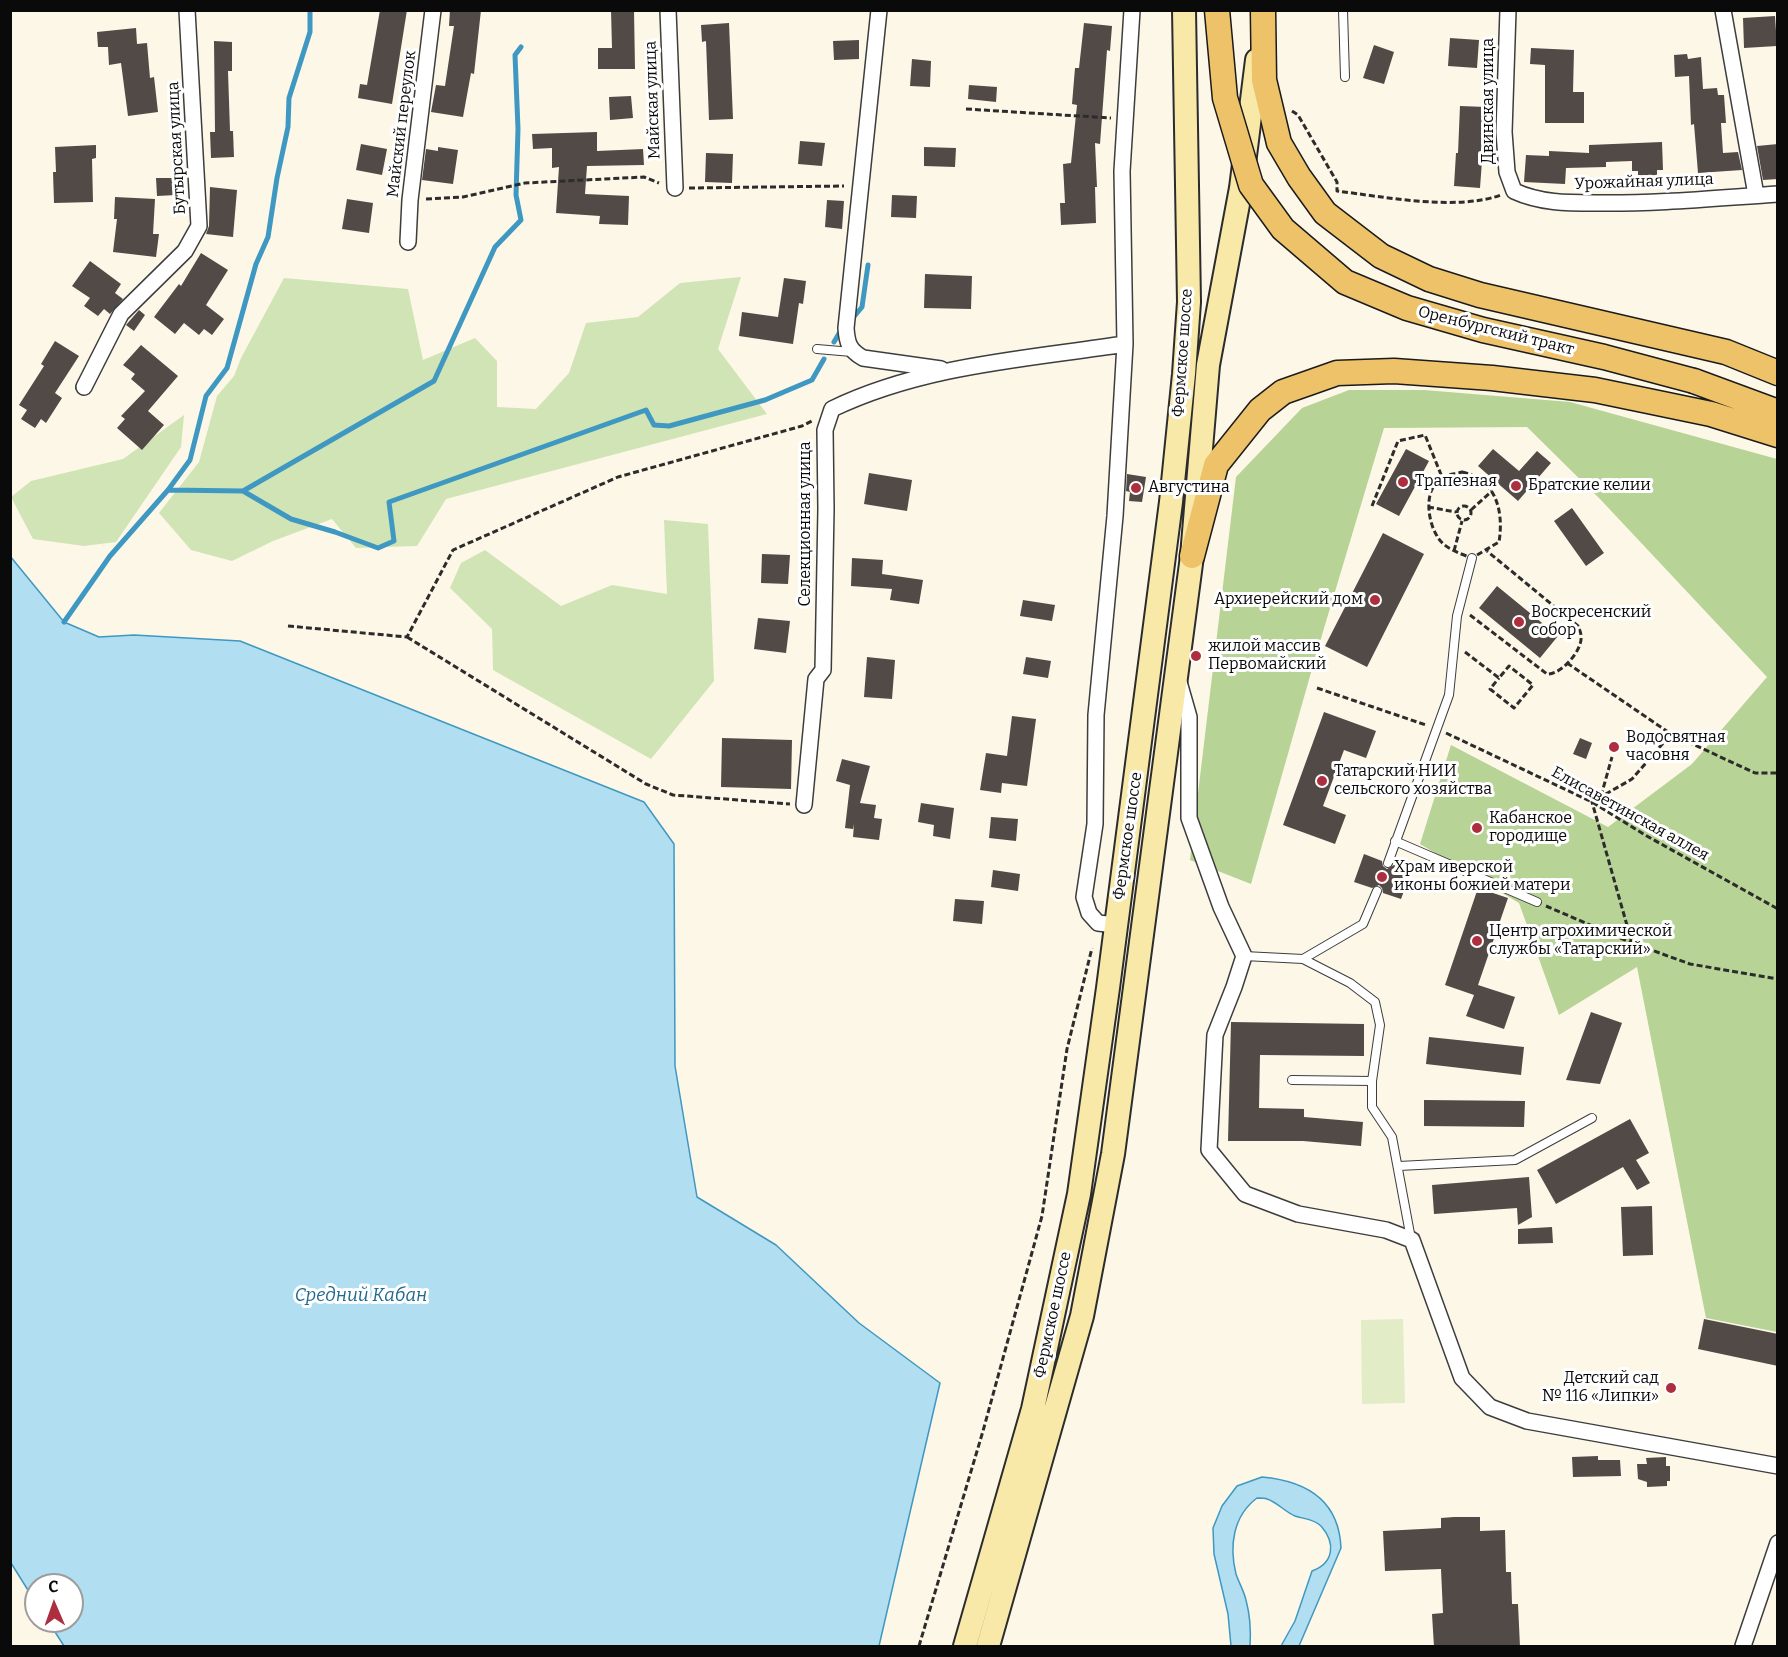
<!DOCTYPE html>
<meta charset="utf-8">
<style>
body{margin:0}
#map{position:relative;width:1788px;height:1657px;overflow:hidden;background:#fdf7e8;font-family:Bitter,serif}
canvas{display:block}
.frame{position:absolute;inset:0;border:12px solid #0a0a0a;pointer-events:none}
.north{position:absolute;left:24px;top:1573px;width:60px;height:60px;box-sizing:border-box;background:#fff;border:2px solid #9d9d9d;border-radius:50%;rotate:358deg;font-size:16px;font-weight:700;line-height:24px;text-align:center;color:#0a0a0a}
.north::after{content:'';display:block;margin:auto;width:21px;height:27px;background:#ad2e3f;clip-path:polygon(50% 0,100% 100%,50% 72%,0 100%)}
</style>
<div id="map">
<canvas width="1788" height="1657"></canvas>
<div class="frame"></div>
<div class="north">С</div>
</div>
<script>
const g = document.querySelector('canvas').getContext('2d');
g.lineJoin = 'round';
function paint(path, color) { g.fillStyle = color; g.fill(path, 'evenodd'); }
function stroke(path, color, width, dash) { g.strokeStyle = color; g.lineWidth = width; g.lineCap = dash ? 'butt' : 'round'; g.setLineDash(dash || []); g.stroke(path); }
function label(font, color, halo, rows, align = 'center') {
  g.font = font + ' Bitter,serif'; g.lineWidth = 6; g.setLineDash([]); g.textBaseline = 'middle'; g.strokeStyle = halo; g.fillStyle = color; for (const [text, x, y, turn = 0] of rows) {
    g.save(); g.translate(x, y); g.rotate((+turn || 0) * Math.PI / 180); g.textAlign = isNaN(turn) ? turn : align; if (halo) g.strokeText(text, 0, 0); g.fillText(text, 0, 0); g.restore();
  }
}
paint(new Path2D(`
 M741,277L718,349L767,414L446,499L417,546L356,548L332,519L273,541L232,561L191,550L159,513L199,462L217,396L234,376L241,358L284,278L408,289L423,360L475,338L497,361V407L536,409L569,373L586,323L638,317L680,283Z
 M184,415L181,447L116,542L84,546L33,539L11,497L31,481L123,459Z
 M664,520L708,524L714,681L651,759L493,670L492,629L450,588L461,563L485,550L561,606L612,585L667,594Z`), '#d1e4b5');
paint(new Path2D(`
 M1349,390H1424L1570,402L1777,459V1332L1706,1318L1637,967L1559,1015L1519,903L1420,844L1451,745L1608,827L1692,764L1767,677L1600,499L1527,427L1384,428L1316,655L1251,884L1190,860L1236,477L1302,408Z`), '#b7d396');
paint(new Path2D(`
 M1403,1319L1405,1403L1362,1404L1361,1320Z`), '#e2ecc6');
const water = new Path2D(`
 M10,556L64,622L99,637L134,635L240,641L644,802L674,844L675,1066L697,1197L776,1245L859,1323L940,1383L879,1646H64L48,1621H72V1585H36V1603L11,1563Z
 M1262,1477C1306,1481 1339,1500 1341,1548L1299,1646H1281L1295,1621L1312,1571C1334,1563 1336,1543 1321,1526C1314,1519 1304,1519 1295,1516C1285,1512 1277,1502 1267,1499C1265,1498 1258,1498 1257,1498C1233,1516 1229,1546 1236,1574C1239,1583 1244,1591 1246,1600C1250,1615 1251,1631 1250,1646H1231L1228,1614L1214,1554L1213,1528L1222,1506L1237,1486Z`);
paint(water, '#b1def0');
stroke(water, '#3e98c1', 1.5);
stroke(new Path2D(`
 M852,319L862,307L868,265
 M834,342L841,330
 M168,490L243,491L291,519L335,532L378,548L394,541L389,502L646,410L654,425L669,426L765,400L812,380L824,359
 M243,491L434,381L495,247L521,220L516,195L518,129L515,55L521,47
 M64,622L110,556L168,490L190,460L206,396L227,368L256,264L268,237L277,178L288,127L289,98L310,32V10`), '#3e98c1', 5);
paint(new Path2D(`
 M380,10H407L392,104L358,98L360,84L367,85Z
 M450,10H481L474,74L471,73L463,117L431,112L436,85L445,86L454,26H449Z
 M611,10H634L635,69H598V48H612Z
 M1775,16L1777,46L1744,48L1743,18Z
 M729,23L733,119L709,120L706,41L702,42L701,25Z
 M1084,23L1112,26L1110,51L1107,50L1100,144L1095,143L1097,187H1095L1096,223L1061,225L1060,203H1065L1063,164L1071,163L1077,105L1072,104L1075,68H1079Z
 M136,28L137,44L147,43L150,78L154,77L158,112L128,116L121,63L109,65L108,47H98L97,32Z
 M1450,38L1479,40L1477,68L1448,66Z
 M859,40V59L834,60L833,41Z
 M214,41L232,42V71H228L230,131H233L234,157L211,158L210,132H215Z
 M1374,45L1394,52L1384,84L1363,78Z
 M1531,48L1574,50L1573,92H1584V123H1545V65L1530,64Z
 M1687,54L1688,59L1701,57L1703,89L1717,88L1718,95H1724L1726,123H1721L1723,153L1738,152L1742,170L1698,173L1694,124L1691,125L1689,76L1675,77L1674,55Z
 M912,59L931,61L930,87L910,86Z
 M969,85L997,87L996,102L968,99Z
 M631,96L633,118L610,120L609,97Z
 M1460,106L1486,107L1480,188L1454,186L1456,153H1458Z
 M597,132V151L643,149L644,165L587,166L585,194L629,196L628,225L599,224L600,216L556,213L559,167L552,168V148L533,149L532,134Z
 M800,141L825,143L822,166L798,164Z
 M1662,142L1663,170H1657V175L1638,176V171H1632V161L1606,162V167L1566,168L1565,184L1524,182L1526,155L1549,156V151L1589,153V145Z
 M361,144L387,149L382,175L356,170Z
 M1778,144V179L1763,180L1757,146Z
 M96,145V158L92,159L93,202L54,203L53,172H56L55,147Z
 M438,147L458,150L453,184L422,180L426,149L438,151Z
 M924,147L956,148L955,167L924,166Z
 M706,153L733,154L732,183L705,182Z
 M156,178H175L176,195L157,196Z
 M210,187L237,190L233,237L206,234L209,226Z
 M892,195L917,196L916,218L891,217Z
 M115,197L155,199L153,234H159L156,257L113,252L117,219H114Z
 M347,199L373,203L369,233L342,229Z
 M827,200L844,201L842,229L825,227Z
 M201,253L228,270L206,305L224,319L212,335L204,329L199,335L184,323L175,334L154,317L179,284L181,286Z
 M90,261L121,284L115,293L123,299L110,314L104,309L98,316L84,306L90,298L72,286Z
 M925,274L972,276L971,309L924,308Z
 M784,278L806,281L803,304L799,303L793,344L739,336L742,312L778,317Z
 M139,310L145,315L134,331L126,325Z
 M55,341L79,356L55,393L62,398L46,423L41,419L35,428L21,419L27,410L19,405L44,366L41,364Z
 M141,345L178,376L148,411L164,425L142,450L117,428L125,419L121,416L145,391L131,379L135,374L123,365Z
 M1406,449L1429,461L1399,516L1376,504Z
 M1493,449L1519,471L1537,451L1551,463L1518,501L1478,466Z
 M869,473L912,480L907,511L864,504Z
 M1127,474L1146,477L1142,502L1129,501L1130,492L1126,491Z
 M1572,508L1604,553L1586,566L1554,521Z
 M1383,533L1424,554L1367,667L1325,646Z
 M762,554L790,555L788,584L761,583Z
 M852,558L883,560L882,574L923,580L919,604L890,600L892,589L851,586Z
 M1497,586L1558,636L1540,658L1479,608Z
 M1023,600L1055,605L1052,621L1020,616Z
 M758,618L790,621L786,653L754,649Z
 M867,657L895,660L892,699L864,697Z
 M1026,657L1051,661L1048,678L1023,674Z
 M1324,712L1376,731L1366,758L1344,750L1323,806L1346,815L1335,844L1283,825Z
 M1012,716L1036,719L1027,786L1002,783L1001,793L980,790L986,753L1007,756Z
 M722,738L792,740L791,789L721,787Z
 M1580,738L1592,743L1586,759L1573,754Z
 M842,759L870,766L860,803L876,805L874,818L882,819L879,840L853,837L854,824L853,829L845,828L850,785L836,781Z
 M921,803L954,808L950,839L933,836L934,825L918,822Z
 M991,817L1018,819L1016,841L989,838Z
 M1364,854L1382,861L1383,866L1387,869L1394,865L1411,872L1401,899L1383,893L1382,888L1379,885L1372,888L1354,882Z
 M993,870L1020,874L1018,891L991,887Z
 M1478,888L1508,898L1478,985L1515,997L1504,1029L1466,1016L1474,995L1445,985Z
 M955,899L984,901L982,924L953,921Z
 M1591,1012L1622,1023L1600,1084L1566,1080Z
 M1231,1022L1364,1024V1056L1260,1055L1259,1108L1304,1109V1117L1363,1122L1361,1146L1303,1141H1228Z
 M1429,1037L1524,1047L1521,1075L1426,1064Z
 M1424,1100L1525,1101L1524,1127L1424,1126Z
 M1630,1119L1649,1153L1636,1160L1650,1183L1637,1190L1623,1167L1556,1204L1537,1170Z
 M1529,1177L1532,1217L1518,1225L1517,1208L1434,1214L1432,1185Z
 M1652,1206L1653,1255L1623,1256L1621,1207Z
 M1552,1227L1553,1243L1518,1244V1229Z
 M1704,1319L1778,1334V1366L1698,1349Z
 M1598,1456V1460H1620L1621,1476L1573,1477L1572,1457Z
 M1666,1457V1466H1670V1481H1667V1486L1647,1487V1482L1638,1479L1637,1464H1647L1646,1458Z
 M1454,1517H1480V1531L1505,1530L1506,1572H1511L1512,1604H1518L1520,1647H1434L1432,1614L1443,1613L1441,1569L1385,1571L1383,1531L1441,1528V1518Z`), '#514a47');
const service = new Path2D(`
 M1343,10L1345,77
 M817,349L852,352
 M1395,841L1537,902
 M1388,863L1449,695L1457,616L1472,558
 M1244,956L1303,959L1363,924L1377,891
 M1303,959L1350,983L1375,1002L1380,1025L1372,1081V1107L1392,1137L1411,1239
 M1292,1080L1372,1081
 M1399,1166L1515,1160L1592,1118`);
const minor = new Path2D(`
 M668,10L675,188
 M879,10L846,328C847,343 849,350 863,358L941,369
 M1508,10L1504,132L1507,172L1514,191C1540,203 1567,203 1595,203C1656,204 1717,198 1778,194
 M1723,10L1756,195
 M408,242L410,200L433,10
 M84,387L121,314L185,251L199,226L187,10
 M1179,682L1189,717V818L1221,907L1244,956L1234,987L1215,1035L1209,1150L1245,1194L1298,1214L1386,1230L1412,1240L1462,1378L1490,1407L1527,1421L1778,1466
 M804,805L816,679L823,670L826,509L825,430L832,409C923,365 1027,359 1125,344
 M1116,925L1098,923L1089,913L1084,897L1095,824L1096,715L1115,516L1125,344L1122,171L1132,10
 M1743,1646L1778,1543`);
const secondary = new Path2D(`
 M965,1646L1033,1409L1079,1194L1108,988L1171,502L1184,374L1189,302L1184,10
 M988,1646L1082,1316L1113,1154L1192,556L1208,365L1241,188L1257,60`);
const primary = new Path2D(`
 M1263,10L1264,80L1279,143L1299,177L1325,213L1381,256L1429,279L1480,295L1726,352L1778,373
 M1694,381L1778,412
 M1192,556L1216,465L1260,410L1283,392L1337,373L1394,371L1492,378L1595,390L1711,414L1778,435`);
stroke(service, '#3d3d3d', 10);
stroke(minor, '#3d3d3d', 18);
stroke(secondary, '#2c2c2c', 26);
stroke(primary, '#1b1b1b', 27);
stroke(new Path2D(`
 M966,109L1111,118
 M1292,111L1298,115L1337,182V191C1385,197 1457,211 1501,195
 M689,188L844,186
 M426,199L463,197L525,183L644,177L659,183
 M10,300V332
 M1462,472C1496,479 1504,511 1499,542L1472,558C1461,554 1443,548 1437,536C1427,520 1423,486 1444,477C1449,474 1457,474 1462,472Z
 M1372,506L1398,441L1425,435L1442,477
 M1457 513a7 7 0 1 1 14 0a7 7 0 1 1-14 0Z
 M1428,507L1456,512
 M1471,510L1492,491
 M1454,551L1462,521
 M1470,615L1547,674C1561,675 1583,650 1581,636C1581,632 1579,629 1578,626L1487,551
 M288,626L407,637L453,550L618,477L802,426L812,421
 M407,637L646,784L673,795L790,804
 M1465,652L1499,678L1509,666L1533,685L1514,708L1490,689L1499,678
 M1567,663L1671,734L1755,773H1778
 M1317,688L1426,725
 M1446,733L1592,802L1645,835L1778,909
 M1601,796L1612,757
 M1546,906L1632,943L1690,964L1778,979
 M1632,943L1592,802L1632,779L1671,734
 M919,1646L983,1431L1042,1216L1067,1049L1092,948`), '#2c2c2c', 3, [6, 3]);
stroke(service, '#fff', 8);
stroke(minor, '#fff', 15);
stroke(secondary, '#f8e9a8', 22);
stroke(primary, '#edc268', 24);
const primaryBridge = new Path2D(`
 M1217,10L1225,98L1251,185L1283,229L1345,282L1407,308L1483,330L1604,357L1694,381`);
stroke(primaryBridge, '#1b1b1b', 27, []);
stroke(primaryBridge, '#edc268', 24);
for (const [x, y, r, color] of [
 [1403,482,6,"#ad2e3f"],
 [1516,486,6,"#ad2e3f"],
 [1136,488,6,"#ad2e3f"],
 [1375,600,6,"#ad2e3f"],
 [1519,622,6,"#ad2e3f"],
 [1196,656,6,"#ad2e3f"],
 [1614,747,6,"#ad2e3f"],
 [1322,781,6,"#ad2e3f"],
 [1477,828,6,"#ad2e3f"],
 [1382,877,6,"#ad2e3f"],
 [1477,941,6,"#ad2e3f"],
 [1671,1388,6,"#ad2e3f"]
]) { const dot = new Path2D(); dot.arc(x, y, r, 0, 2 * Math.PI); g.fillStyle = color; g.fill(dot); stroke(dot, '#fff', 2); }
label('16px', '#0a0a0a', '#fff', [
 ["Майская улица",653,100,-92],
 ["Двинская улица",1489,101,-90],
 ["Майский переулок",402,124,-83],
 ["Бутырская улица",177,148,-93],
 ["Урожайная улица",1644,182,-2],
 ["Оренбургский тракт",1496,331,14],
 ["Фермское шоссе",1183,353,-86],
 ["Селекционная улица",806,524,-90],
 ["Елисаветинская аллея",1630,814,29],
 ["Фермское шоссе",1128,836,-82],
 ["Фермское шоссе",1053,1315,-78]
]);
label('16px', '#0a0a0a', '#fff', [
 ["Трапезная",1415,482],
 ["Братские келии",1528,486],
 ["Августина",1148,488],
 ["Архиерейский дом",1363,600,"right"],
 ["Воскресенский",1531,613],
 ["собор",1531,631],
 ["жилой массив",1208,647],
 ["Первомайский",1208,665],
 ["Водосвятная",1626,738],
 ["часовня",1626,756],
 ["Татарский НИИ",1334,772],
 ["сельского хозяйства",1334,790],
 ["Кабанское",1489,819],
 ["городище",1489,837],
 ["Храм иверской",1394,868],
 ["иконы божией матери",1394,886],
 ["Центр агрохимической",1489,932],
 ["службы «Татарский»",1489,950],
 ["Детский сад",1659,1379,"right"],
 ["№ 116 «Липки»",1659,1397,"right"]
], 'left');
label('italic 18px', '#1f688f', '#fff', [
 ["Средний Кабан",361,1296]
]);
</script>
